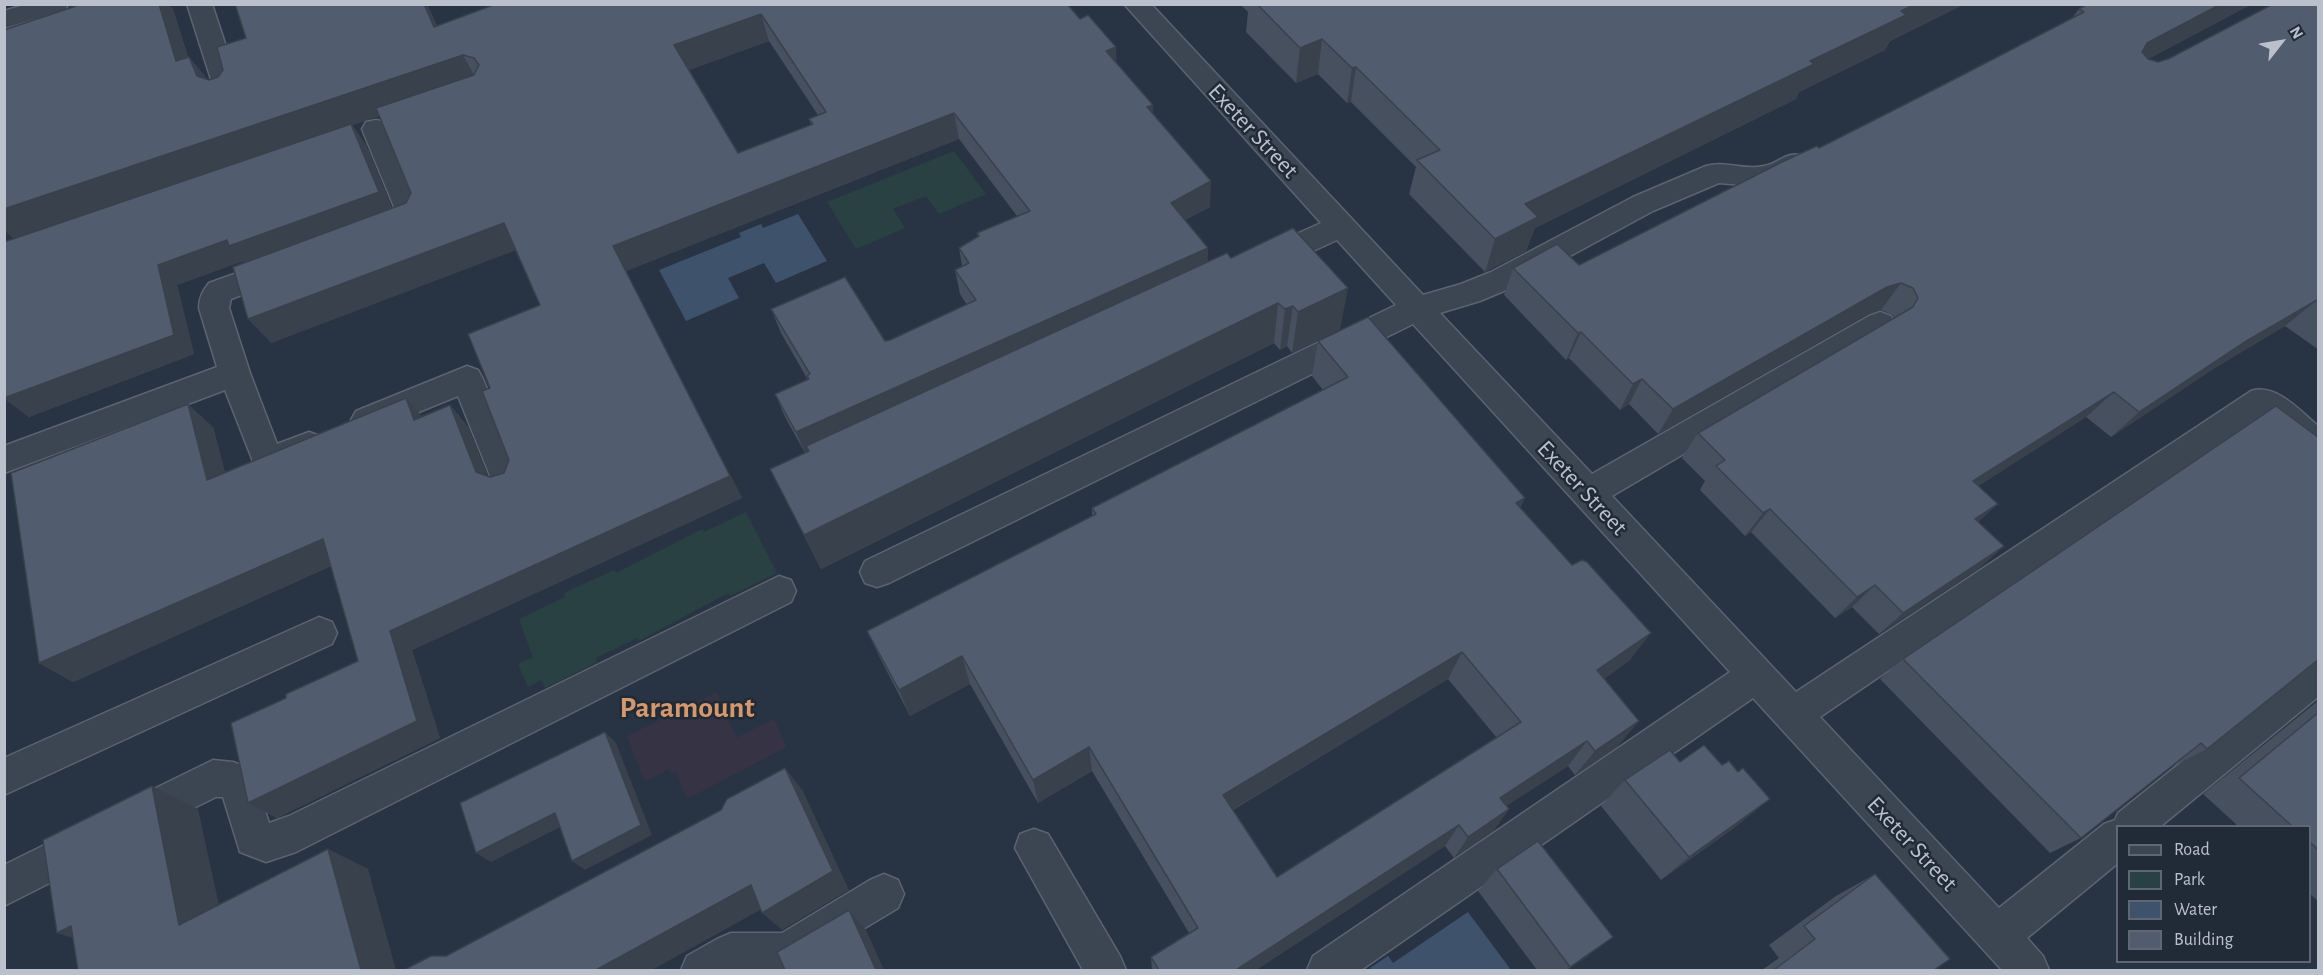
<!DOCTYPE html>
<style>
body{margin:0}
#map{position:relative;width:2323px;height:975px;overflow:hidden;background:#283443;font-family:"Alegreya Sans",sans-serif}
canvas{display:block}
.frame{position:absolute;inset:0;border:6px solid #bac1cc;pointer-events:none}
.legend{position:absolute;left:2116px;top:825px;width:195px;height:138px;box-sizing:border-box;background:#212b38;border:2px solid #5e6773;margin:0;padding:8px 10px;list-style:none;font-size:18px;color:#bac1cc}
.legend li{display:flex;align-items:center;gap:12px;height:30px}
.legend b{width:30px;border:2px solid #5e6773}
.north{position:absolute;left:2251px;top:12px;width:60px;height:60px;-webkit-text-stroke:4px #212b38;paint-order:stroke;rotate:59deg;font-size:16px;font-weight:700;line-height:24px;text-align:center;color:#bac1cc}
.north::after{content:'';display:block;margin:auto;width:21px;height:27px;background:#bac1cc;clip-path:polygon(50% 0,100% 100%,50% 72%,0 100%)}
</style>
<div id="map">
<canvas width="2323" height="975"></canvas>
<div class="frame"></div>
<ul class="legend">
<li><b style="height:8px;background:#3c4653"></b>Road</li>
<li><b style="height:16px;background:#2a4144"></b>Park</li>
<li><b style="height:16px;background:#3e526b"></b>Water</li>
<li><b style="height:16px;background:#515d6e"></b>Building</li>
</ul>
<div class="north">N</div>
</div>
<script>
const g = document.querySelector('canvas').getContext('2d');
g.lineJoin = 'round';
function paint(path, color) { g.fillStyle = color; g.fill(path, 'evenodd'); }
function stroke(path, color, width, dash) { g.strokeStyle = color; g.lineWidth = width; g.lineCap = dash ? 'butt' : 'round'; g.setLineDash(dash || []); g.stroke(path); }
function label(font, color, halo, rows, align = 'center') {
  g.font = font + ' "Alegreya Sans",sans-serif'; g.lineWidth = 5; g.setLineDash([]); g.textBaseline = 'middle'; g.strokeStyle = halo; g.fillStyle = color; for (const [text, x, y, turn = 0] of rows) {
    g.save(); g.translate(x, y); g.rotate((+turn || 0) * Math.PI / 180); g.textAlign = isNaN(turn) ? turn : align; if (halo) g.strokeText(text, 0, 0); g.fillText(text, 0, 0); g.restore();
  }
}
paint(new Path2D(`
 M717,692L736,738L774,719L787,747L687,799L676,772L671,774L669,769L645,782L627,736Z`), '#363444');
paint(new Path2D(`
 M954,151L986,194L939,214L926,196L893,209L905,228L856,249L827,202Z
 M746,512L777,573L730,596L728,593L639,641L637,638L596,658L597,662L545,688L541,680L528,687L518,664L533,657L519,619L565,597L564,593L614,570L616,573L702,529L704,532Z`), '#2a4144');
paint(new Path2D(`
 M798,214L827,261L776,283L764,263L728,278L739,298L686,321L659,270L741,237L739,233L761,224L763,228Z
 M1468,912L1511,970H1372L1370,968L1388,956L1393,963Z`), '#3e526b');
const minor = new Path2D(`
 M27,4H68L65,10L4,28V11Z
 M187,4H212L242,95L238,101L229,104L220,101L216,95Z
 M1124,4H1151L1423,295L1461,284L1491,272L1633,197L1706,166C1725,160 1745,171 1764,166C1781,163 1785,150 1805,156L1809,163L1805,170L1767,187L1719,183L1653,211L1511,288L1480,301L1440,313L1592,474L1869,316L1880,312L1891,316L1895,324L1891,332L1612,496L1796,692L2251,391C2276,383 2300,411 2318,426V457L2307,453L2261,417L1820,717L1999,908L2104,824L2115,820L2118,813L2305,663L2318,658V697L2161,826H2118V863L2027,938L2043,956L2049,970H2002L1753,698L1361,970H1307L1313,956L1730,672L1413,324L889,583L877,587L865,583L860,572L865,561L1396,305L1337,240L1276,268L1266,271L1256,268L1251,260L1256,252L1321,223Z
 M376,120L386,122L390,129L427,219L423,226L386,240L376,237L372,229L376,221L397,214L362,129L366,122Z
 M279,258L289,261L294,269L289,277L231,299L229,308L250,373L277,444L309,432L320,436L325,445L320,454L276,473L254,464L225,390L4,473V446L217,367L199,308C199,297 203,291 209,283Z
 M467,366L478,370L483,379L525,483L521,493L509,497L497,493L458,396L367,433L356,429L351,420L356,411Z
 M779,576L791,580L796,591L791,602L296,852L266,862L240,852L223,797H216L135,837L121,831L116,818L121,805L213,760L233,762L246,767L254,778L269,823L289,816Z
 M319,617L332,622L337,633L332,644L4,795V758Z
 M87,824L101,829L106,843L101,857L4,906V865Z
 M1034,829L1048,834L1120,956L1126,970H1083L1015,848L1020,834Z
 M884,874L898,880L904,894L898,908L800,967L793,970H681L687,956L717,939L731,933H782L870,880Z`);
stroke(minor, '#5b6470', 3);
paint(minor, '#3c4653');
paint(new Path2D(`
 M427,4L437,26L1067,4L1153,105V115L1210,207L1185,220L1208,248L1207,263L1231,258L1340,329L1292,353L1287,346L1280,350L1274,343L821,569L770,469L805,453L785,417L775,394L808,380L781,333L771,309L885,341L890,340L967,305L960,294L955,270L962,266L959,248L978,237L977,233L1017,216L959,139L626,271L742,498L412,650L440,738L277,818L248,803L286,698L358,661L331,566L73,682L39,663L213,427L225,473L422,416L450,405L468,427L488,477H490L504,473L509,460L490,388L540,305L515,250L271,343L244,263L243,261L177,285L194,354L29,417L4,398L14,239L173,9L188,57H189L207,79L209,80L218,77L246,38ZM769,41L818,115L809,119L811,125L738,153L689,70ZM379,116L411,193L406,203L392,208L366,145L352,125Z
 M1240,4H1965L1890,41L1885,50L1799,92L1796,99L1535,228L1526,251L1485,272L1409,194L1416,167L1351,102L1347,103L1318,74L1296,83L1246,32L1248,12Z
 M2088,4H2252L2148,59L2158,62L2319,4V350L2285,326L2213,369L2111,437L2086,417L1978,486V522L2004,546L1978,569L1879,634L1852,607L1835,618L1751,532L1745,536L1700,490L1705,481L1682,458L1698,433L1894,318L1893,315L1881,310L1868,314L1658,434L1629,404L1620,410L1569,358L1566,360L1504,295L1513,268L1579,265L1819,148L2072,18L2079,9Z
 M1318,341L1521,508L1630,660L1604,679L1618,746L1575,775L1568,766L1506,806L1509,809L1493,831L1454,858L1445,846L1256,970H1152L1151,957L1189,933L1092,771L1038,803L970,684L910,716L880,658L867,631L1092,516V508L1323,390L1312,376ZM1448,679L1497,738L1277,877L1233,810Z
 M2276,406L2207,749L2173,766L2172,765L2081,838L2050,853L1880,679L1903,659Z
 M2319,700V902L2310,894V826H2238L2203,794Z
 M1625,780L1738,825L1661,880L1601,806Z
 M1497,869L1588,956L1567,970H1537L1478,891Z
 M1875,874L1934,970H1762L1779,958L1769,945L1836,896Z`), '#46505f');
paint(new Path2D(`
 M159,4H169L173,9L197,87L176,61Z
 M424,4H427L449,53L434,27Z
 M1915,4H1965L1890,41L1885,50L1799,92L1796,99L1535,228L1526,251L1485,272L1495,239L1525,204L1810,61Z
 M2221,4H2252L2124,72L2147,43Z
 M761,14L769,41L684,72L674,45Z
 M1322,39L1318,74L1296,83L1300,48Z
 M1116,47L1117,73L1106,51Z
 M463,55L478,82L352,125L366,145L394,213L247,267L243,261L177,285L194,354L29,417L4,398L158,265L227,240L379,192L15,240L4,230V209Z
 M189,57L210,83L197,76Z
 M1356,67L1351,102L1347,103L1352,68Z
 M1153,105V131L1147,107Z
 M954,113L959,139L626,271L742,498L412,650L440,738L277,818L248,803L390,631L730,476L613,246Z
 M1211,181L1210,207L1170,228L1171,203Z
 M504,223L519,249L271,343L248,319Z
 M1208,248L1207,273L806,446L809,453L806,455L796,432Z
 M1901,283L1881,310L1868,314L1658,434L1673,409L1887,287Z
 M1348,288L1340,329L1292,353L1298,312Z
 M2317,300L2285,326L2213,369L2111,437L2139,412L2243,343Z
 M1278,303L1274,343L821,569L804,535Z
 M1293,306L1287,346L1280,350L1285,309Z
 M1581,332L1569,358L1566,360L1578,333Z
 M1642,379L1629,404L1620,410L1633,384Z
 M2114,392L2086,417L1949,505L1973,481Z
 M406,398L426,421L414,420Z
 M188,404L213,427L233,502L207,480Z
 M450,405L468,427L495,494L476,472Z
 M1525,498L1511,529L1516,503Z
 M1998,504L1973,527L1975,519Z
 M1770,509L1751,532L1745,536L1763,513Z
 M323,539L346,559L73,682L39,663Z
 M2004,546L1978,569L1879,634L1903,613Z
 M1875,585L1852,607L1835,618L1857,597Z
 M1651,633L1630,660L1578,697L1597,670Z
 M1462,652L1448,679L1220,817L1223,795Z
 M962,656L970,684L910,716L899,690Z
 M1639,721L1618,746L1575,775L1595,751Z
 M605,732L616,743L652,835L585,870L572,861Z
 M1587,741L1568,766L1485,820L1500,798Z
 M1089,747L1092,771L1038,803L1033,780Z
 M785,768L803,791L849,890L782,930L762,913Z
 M152,786L198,809L227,942L179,925Z
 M1770,799L1738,825L1661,880L1689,857Z
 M1509,809L1493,831L1454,858L1468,837Z
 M555,813L568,823L491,862L476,853Z
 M1459,825L1445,846L1256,970H1236Z
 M328,849L368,869L396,970H361Z
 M751,885L771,904L652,970H596Z
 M849,910L866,930L884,970H876Z
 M71,926L111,950L57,933Z
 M1613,937L1588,956L1567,970H1566Z`), '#39414d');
const building = new Path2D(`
 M82,4H159L176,61L189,57L197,76L209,80L218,77L223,70L217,47L246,38L235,4H424L434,27L496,4H1067L1080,19L1088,15L1116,47L1106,51L1153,105L1147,107L1211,181L1171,203L1208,248L796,432L775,394L809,379L807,376L810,374L771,309L845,277L885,341L890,340L976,300L955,270L969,263L959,248L979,236L977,233L1030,211L954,113L613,246L730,476L390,631L417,721L248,803L231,723L286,698V694L358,661L323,539L39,663L11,473L188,404L207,480L406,398L414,420L450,405L476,472L490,477L504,473L509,460L482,391L490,388L468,334L540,305L504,223L248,319L233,267L406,203L411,193L376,108L474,75L479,65L474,58L463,55L4,209V30ZM761,14L826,112L809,119L813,124L738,153L674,45Z
 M1257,4H1915L1901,11L1906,15L1810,61L1814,64L1525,204L1538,217L1495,239L1417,160L1440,150L1356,67L1352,68L1322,39L1300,48Z
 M2088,4H2221L2147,43L2142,52L2148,59L2158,62L2168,59L2273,4H2319V301L2317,300L2243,343L2139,412L2114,392L1973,481L1998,504L1975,519L2004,546L1903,613L1875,585L1857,597L1770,509L1763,513L1716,466L1725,460L1698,433L1913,307L1918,298L1913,288L1901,283L1887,287L1673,409L1642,379L1633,384L1581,332L1578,333L1513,268L1557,244L1579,265L1784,161L1817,146L1819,148L1945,84L2084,12L2079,9Z
 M351,124L379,192L229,246L227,240L158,265L174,335L4,398V242Z
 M1293,228L1348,288L1298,312L1293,306L1285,309L1278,303L804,535L770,469L809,451L806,446L1227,253L1231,258Z
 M1368,317L1525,498L1516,503L1572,565L1582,560L1587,562L1651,633L1597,670L1639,721L1595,751L1587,741L1500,798L1509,809L1468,837L1459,825L1236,970H1159L1151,957L1198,928L1089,747L1033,780L962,656L899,690L867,631L1096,514L1092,508L1348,377L1318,341ZM1462,652L1521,722L1277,877L1223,795Z
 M2276,406L2319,438V659L2207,749L2201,743L2081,838L1903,659Z
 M2319,712V851L2310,842V826H2292L2239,778Z
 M605,732L641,825L572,861L555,813L476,853L460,803Z
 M1704,745L1722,765L1729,761L1738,772L1743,768L1770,799L1689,857L1625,780L1670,750L1680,762Z
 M785,768L833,871L762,913L751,885L596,970H404L431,956H446L721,810L727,799Z
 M152,786L179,925L328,849L361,970H78L71,926L57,933L43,840Z
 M1538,841L1613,937L1570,967L1497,869Z
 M1875,874L1950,959L1934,970H1774L1815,939L1804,926Z
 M849,910L876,970H785L777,952Z`);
paint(building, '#515d6e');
stroke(building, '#39414d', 1.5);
label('24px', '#bac1cc', '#212b38', [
 ["Exeter Street",1253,131,47],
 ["Exeter Street",1582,488,47],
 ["Exeter Street",1912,844,47]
]);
label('bold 30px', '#d4986c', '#212b38', [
 ["Paramount",687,708]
]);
</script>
